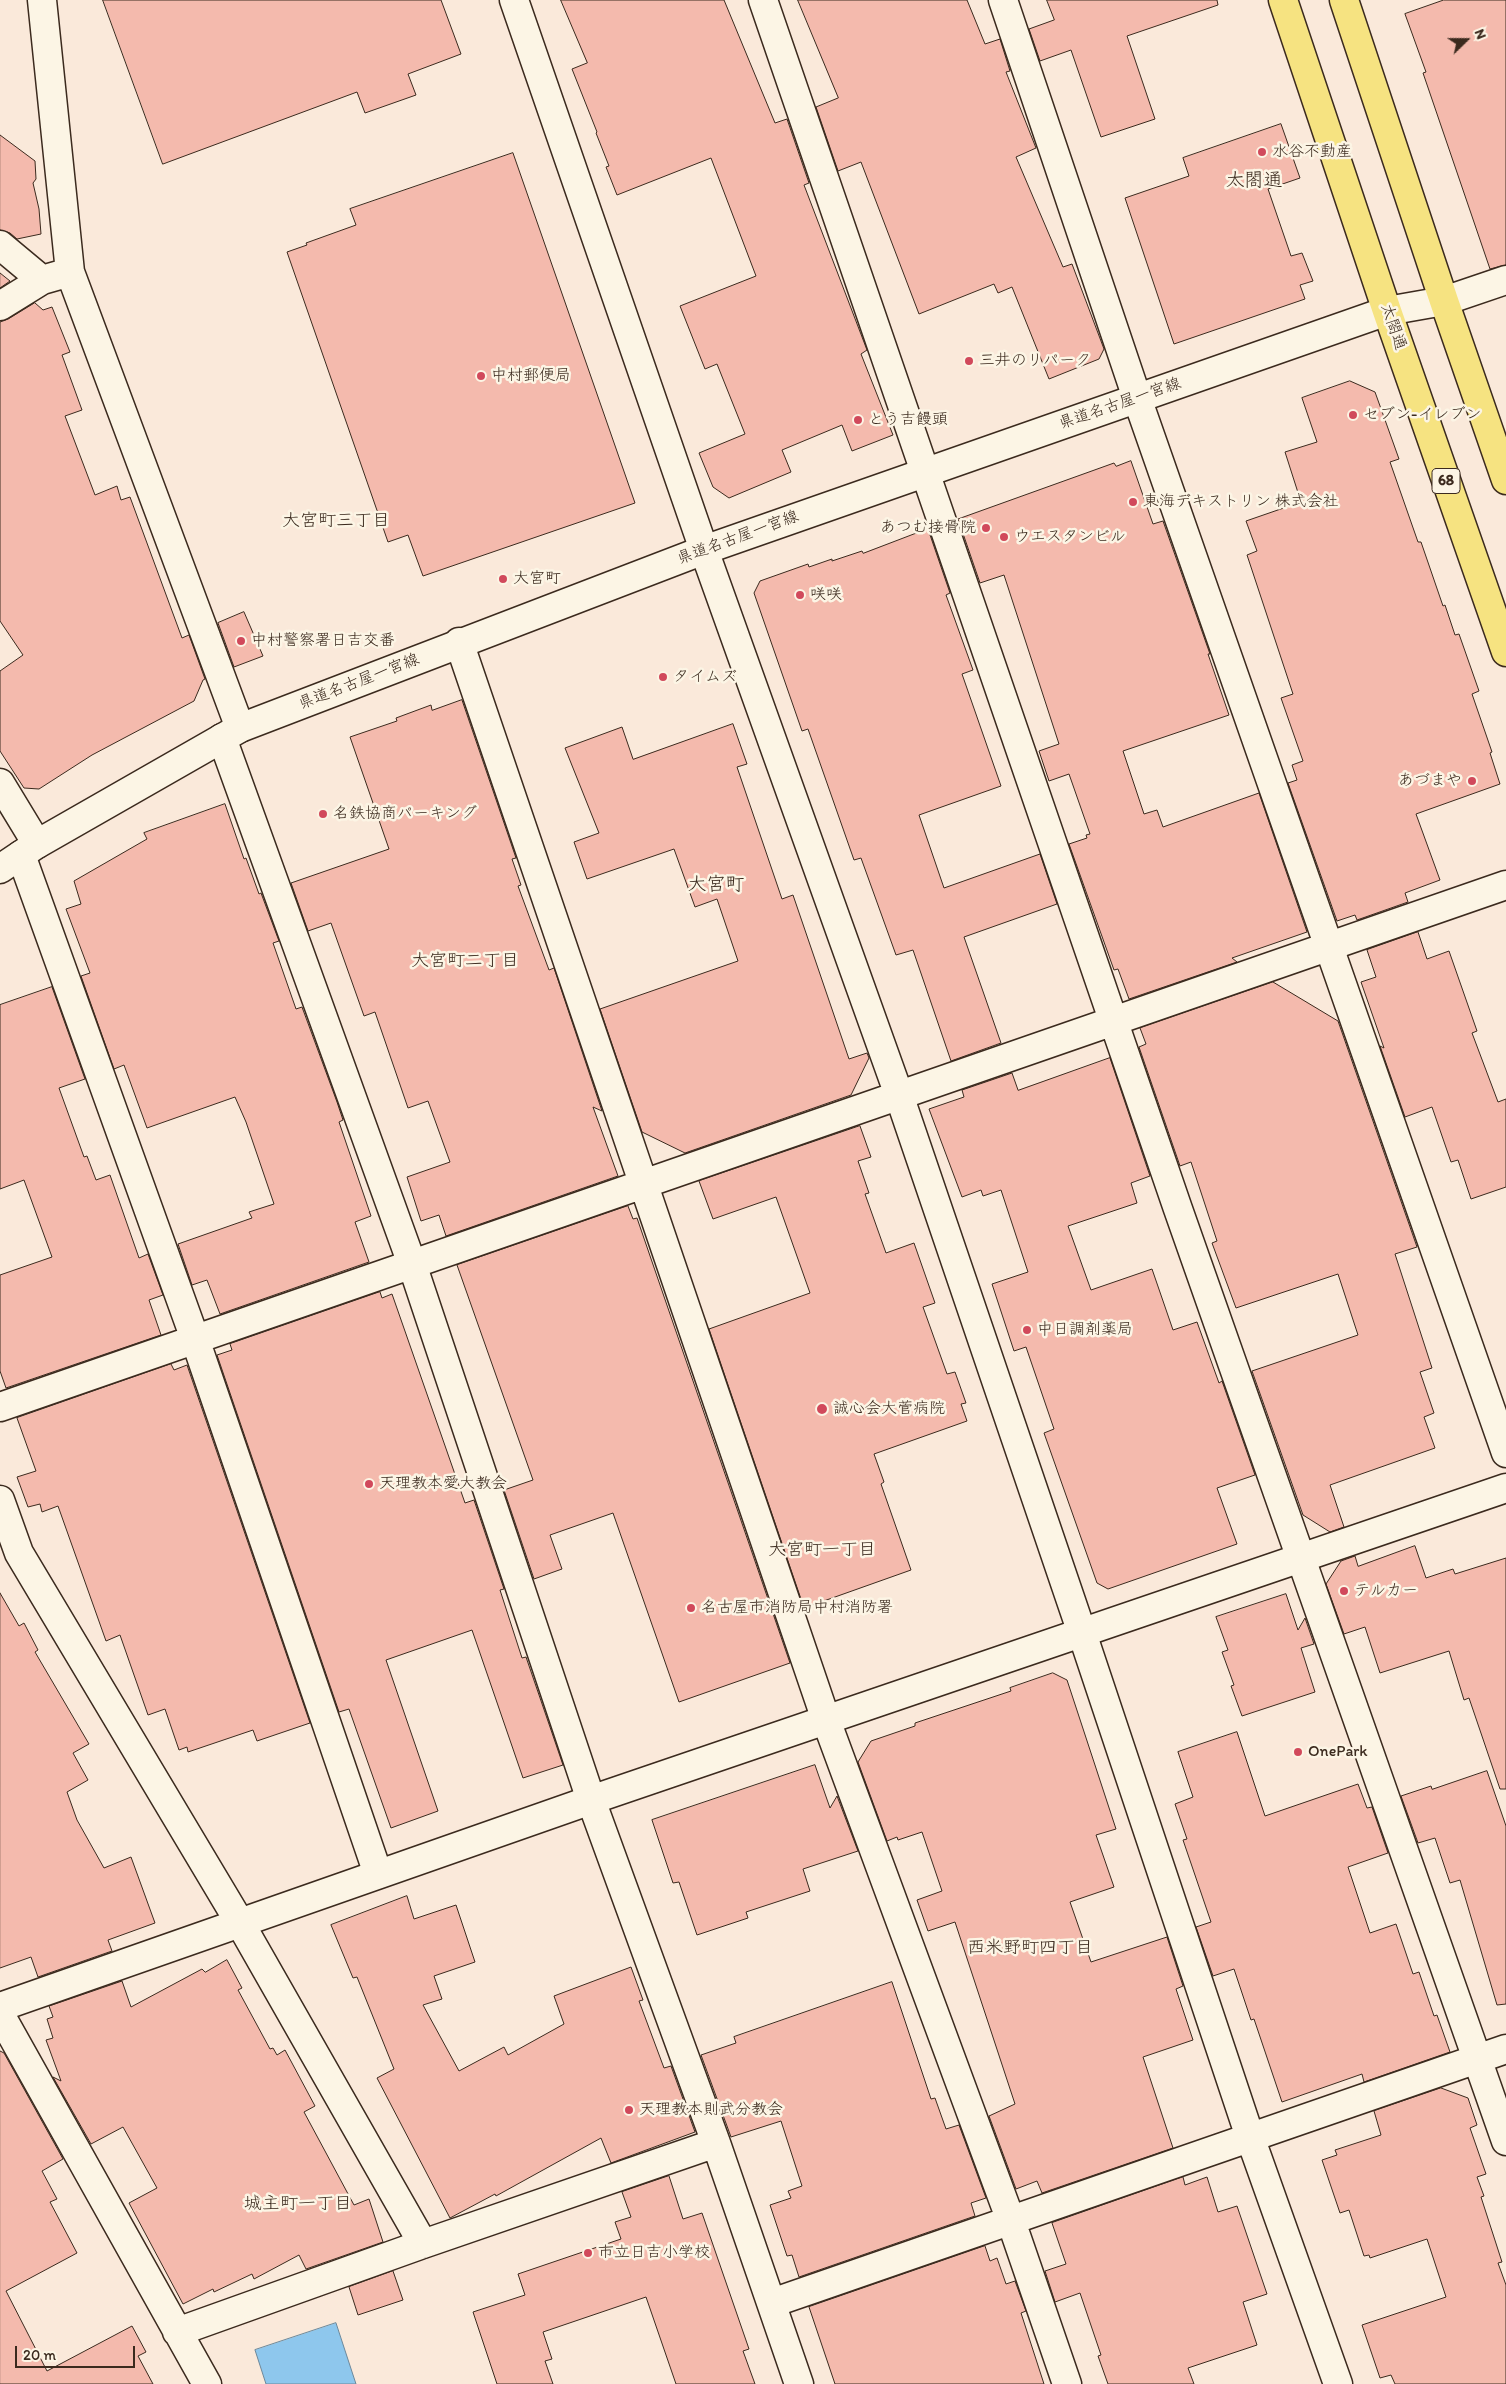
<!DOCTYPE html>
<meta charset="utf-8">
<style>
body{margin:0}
#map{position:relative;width:1506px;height:2384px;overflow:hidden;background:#fae9da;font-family:Itim,sans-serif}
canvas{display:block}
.north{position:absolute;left:1441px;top:15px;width:50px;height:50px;-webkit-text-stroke:4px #fcf5e5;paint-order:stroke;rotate:68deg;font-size:14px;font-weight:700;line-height:20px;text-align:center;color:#3b2a1e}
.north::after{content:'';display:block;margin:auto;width:18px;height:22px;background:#3b2a1e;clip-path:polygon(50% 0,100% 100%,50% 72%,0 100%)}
.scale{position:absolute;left:15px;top:2346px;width:120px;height:22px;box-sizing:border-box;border:2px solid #3b2a1e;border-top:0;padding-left:6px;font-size:15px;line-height:18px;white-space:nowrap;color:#3b2a1e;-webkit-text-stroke:4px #fcf5e5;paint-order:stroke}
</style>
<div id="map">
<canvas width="1506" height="2384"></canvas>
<div class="north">N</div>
<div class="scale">20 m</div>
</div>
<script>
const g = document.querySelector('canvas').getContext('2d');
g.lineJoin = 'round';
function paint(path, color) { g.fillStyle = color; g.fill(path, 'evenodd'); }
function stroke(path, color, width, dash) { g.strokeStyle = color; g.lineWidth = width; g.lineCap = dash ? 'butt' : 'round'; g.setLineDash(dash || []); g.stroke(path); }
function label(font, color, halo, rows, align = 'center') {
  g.font = font + ' Itim,"Klee One",sans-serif'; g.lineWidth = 5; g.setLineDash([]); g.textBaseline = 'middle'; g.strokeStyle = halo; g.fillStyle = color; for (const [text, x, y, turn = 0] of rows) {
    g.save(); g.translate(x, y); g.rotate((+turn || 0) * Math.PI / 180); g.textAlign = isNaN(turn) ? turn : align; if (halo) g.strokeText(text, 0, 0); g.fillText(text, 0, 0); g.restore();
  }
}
const water = new Path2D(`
 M336,2323L356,2384H266L255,2350Z`);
paint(water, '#8ec7ed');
stroke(water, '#6d889a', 1);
const building = new Path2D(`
 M103,0H441L461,54L408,74L416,95L365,113L357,92L163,164Z
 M561,0H724L775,123L787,119L809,183L804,185L867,350L861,354L893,435L852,451L842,425L782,450L791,472L729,498L713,487L699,453L745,434L717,364L705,369L680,306L756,276L711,158L617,195L606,167L609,166L596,133L597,132L572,69L587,63Z
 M798,0H967L985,44L1000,39L1010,71L1006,72L1036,148L1016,157L1063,267L1072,264L1104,349L1099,359L1049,379L1012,287L998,293L994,284L919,314L861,162L838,171L816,107L838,98Z
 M1047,0H1217L1218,5L1127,36L1155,119L1101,137L1071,50L1040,61L1029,29L1054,20Z
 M1444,0H1506V265L1490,269L1423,73L1426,72L1405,14Z
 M1281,124L1300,178L1268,189L1291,256L1302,253L1313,281L1300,285L1305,299L1174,344L1125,198L1189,176L1183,158Z
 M0,135L35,161L36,179L33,183L39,209L41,234L17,239L10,233L0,230Z
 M513,153L635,503L423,576L408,535L388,542L287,252L307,245L306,243L356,225L350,209Z
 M0,273L10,281L0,288Z
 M35,303L43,310L52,307L70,352L62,355L82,410L65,416L95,495L117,486L121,500L130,497L182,638L189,635L205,679L203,680L194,701L92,755L39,789L24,788L0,751V671L23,655L0,621V322L8,319Z
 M1350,381L1375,392L1399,459L1390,462L1418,542H1421L1443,606L1445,605L1455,635L1459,634L1479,691L1472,694L1492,752L1490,753L1500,784L1416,814L1440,880L1405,893L1408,902L1357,920L1355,915L1337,921L1288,783L1297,780L1292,765L1303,761L1281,698L1293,694L1247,555L1257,551L1246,521L1301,502L1285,452L1317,442L1302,398Z
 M1131,461L1153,524L1163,521L1210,654H1208L1229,715L1123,751L1144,814L1157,810L1163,827L1259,793L1307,932L1232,958L1237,962L1129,999L1118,969L1114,970L1069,844L1087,838L1086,835L1090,834L1069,774L1049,781L1039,751L1059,744L1004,575L980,583L958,519L1114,463L1116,466Z
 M928,529L950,593L946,595L973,670L962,674L1001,786L919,815L944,888L1040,854L1057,904L964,937L1001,1043L951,1061L913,950L896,955L861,858L854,860L808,729L802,731L754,593L760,581L808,564L809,567L832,559V561L862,551L863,553Z
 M244,612L263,656L234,667L218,623Z
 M462,700L516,858L512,859L521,885L518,886L549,970L554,968L602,1111L593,1107L618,1176L446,1236L439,1215L421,1221L407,1177L450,1162L428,1101L408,1108L375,1012L364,1016L331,923L308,931L291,883L389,849L350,737L397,721L396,718L431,705L432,710Z
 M733,724L747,764L737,767L782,899L793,895L849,1059L867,1053L869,1058L851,1095L685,1153L642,1132L600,1009L738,961L717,899L695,907L674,849L587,879L574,842L599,833L565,748L622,727L633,759Z
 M225,804L244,859L246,858L259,894L261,893L279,941L273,943L296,1009L302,1007L337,1102L343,1120L339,1122L371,1216L355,1222L369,1262L220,1314L207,1280L192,1285L178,1244L252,1218L249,1212L274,1204L246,1122L235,1097L147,1128L124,1065L114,1069L81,976L90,973L66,909L81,904L74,881L147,839L144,833Z
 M1418,932L1427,959L1449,951L1477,1031L1472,1033L1498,1102L1506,1099V1187L1471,1199L1458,1160L1451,1162L1432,1107L1405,1117L1380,1046L1384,1048L1361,982L1376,977L1367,950Z
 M1273,982L1338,1021L1417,1247L1395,1254L1432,1368L1420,1372L1434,1413L1424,1417L1435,1448L1330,1485L1344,1527L1330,1532L1303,1515L1252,1371L1358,1335L1338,1274L1236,1308L1212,1243L1217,1241L1191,1162L1180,1166L1139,1047L1146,1044L1140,1028Z
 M52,987L85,1079L59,1088L84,1157L87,1156L96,1180L110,1175L139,1258L148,1254L163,1295L149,1300L161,1335L6,1388L0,1371V1275L52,1257L24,1180L0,1189V1005Z
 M1110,1058L1150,1176L1131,1183L1137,1203L1068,1226L1091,1290L1152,1269L1173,1330L1197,1322L1219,1383L1222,1381L1255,1475L1217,1488L1237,1544L1108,1589L1097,1583L1044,1433L1054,1429L1026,1347L1014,1351L992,1284L1028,1272L1001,1190L983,1196L981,1190L962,1197L929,1109L964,1097L962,1090L1012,1073L1018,1090Z
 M860,1126L871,1157L858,1161L869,1193L865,1194L886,1253L914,1243L935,1303L923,1307L947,1374L955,1372L966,1403L961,1404L967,1421L874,1454L884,1482L881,1484L911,1570L804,1608L709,1329L810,1293L776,1197L713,1219L699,1181Z
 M628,1206L633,1219L637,1218L790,1663L679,1702L613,1513L550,1535L562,1569L534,1579L504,1490L533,1480L457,1265Z
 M380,1292L382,1298L392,1294L465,1503L474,1500L504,1589L500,1590L522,1658L526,1657L563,1765L523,1778L472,1630L386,1660L438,1811L391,1828L349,1709L339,1712L217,1355L232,1350L230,1344Z
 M171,1364L174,1370L187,1365L310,1723L257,1741L253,1730L188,1752L187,1747L179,1750L165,1709L148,1715L120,1635L106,1641L58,1506L42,1512L40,1504L28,1507L17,1477L36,1471L17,1418Z
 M1415,1546L1426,1578L1453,1569L1455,1574L1506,1558V1789H1500L1469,1698L1464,1700L1449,1651L1380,1673L1365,1627L1344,1634L1326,1584L1341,1561L1355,1556L1358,1566Z
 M0,1593L19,1626L24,1623L38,1650L35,1652L89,1744L73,1753L88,1780L67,1792L77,1820L104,1868L131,1857L155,1923L108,1940L112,1951L38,1977L31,1957L0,1968Z
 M1286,1594L1298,1630L1305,1618L1314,1644L1301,1648L1315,1692L1242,1716L1231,1686L1234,1685L1222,1652L1228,1650L1216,1617Z
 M1053,1673L1067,1680L1116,1829L1096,1835L1114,1887L1070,1902L1091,1962L1167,1937L1183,1986L1176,1989L1193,2040L1143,2057L1173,2148L1042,2193L1037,2181L1016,2189L989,2116L1015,2104L955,1922L928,1931L917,1900L942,1891L922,1832L898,1840L897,1837L887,1841L858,1762L871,1741L915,1726V1723L1011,1691L1010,1688Z
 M1237,1732L1265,1816L1358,1784L1367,1808L1372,1807L1388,1853L1348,1867L1370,1933L1396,1924L1413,1974L1419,1972L1434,2016L1437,2015L1450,2052L1364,2082L1362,2074L1282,2102L1254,2019L1251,2020L1234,1969L1213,1976L1196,1927L1211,1922L1183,1840L1187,1839L1175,1804L1193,1797L1178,1752Z
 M815,1765L830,1808L837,1796L858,1851L803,1869L810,1891L746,1912L748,1918L697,1935L679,1882L673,1883L652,1820Z
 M1487,1771L1506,1826V2004L1497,2005L1460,1880L1450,1883L1435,1838L1418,1843L1401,1796L1431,1786L1432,1789Z
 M407,1896L414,1919L456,1905L475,1962L434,1976L442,1999L423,2005L459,2071L504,2047L508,2055L564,2024L554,1996L631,1967L643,2000L639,2001L664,2068L671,2066L695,2132L611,2163L601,2138L496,2196L495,2194L450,2218L377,2078L394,2069L357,1977L353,1978L331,1925Z
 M227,1960L242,1988L238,1990L270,2049L273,2048L277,2055L285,2050L315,2106L304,2112L354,2205L369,2199L383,2242L306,2269L299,2255L254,2279L252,2274L214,2292L213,2289L183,2304L129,2203L157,2188L123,2127L91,2144L53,2077L61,2081L46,2040L53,2038L47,2019L53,2017L49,2006L122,1981L131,2007L202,1969L205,1972Z
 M892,1982L931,2099L935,2098L946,2129L959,2125L986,2198L971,2203L975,2216L799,2277L792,2255L787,2256L770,2205L791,2198L788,2191L802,2186L781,2121L731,2137L701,2055L736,2043L734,2037Z
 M0,2051L4,2053L63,2159L42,2171L57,2199L50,2202L77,2253L6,2291L47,2371L132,2326L146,2352L138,2356L153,2384H0Z
 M1441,2088L1468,2098L1477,2125L1470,2128L1486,2174L1477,2177L1484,2196L1481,2197L1502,2262L1498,2263L1506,2285V2384H1395L1391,2375L1380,2378L1362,2325L1446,2297L1427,2239L1370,2258L1369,2255L1364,2256L1349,2210L1340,2213L1322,2160L1337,2155L1335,2150L1381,2135L1374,2111Z
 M669,2176L683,2219L702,2213L749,2349L743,2351L755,2384H676L646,2297L543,2332L552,2359L545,2361L553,2384H497L473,2312L525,2295L518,2274L621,2239L615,2222L631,2217L622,2192Z
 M1183,2177L1185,2185L1207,2177L1218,2212L1237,2206L1267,2294L1243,2302L1257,2345L1188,2368L1194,2384H1108L1098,2356L1101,2355L1080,2293L1055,2302L1045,2271L1066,2264L1052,2223Z
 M985,2246L990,2261L997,2258L1006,2284L1015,2281L1026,2311L1021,2313L1044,2384H835L809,2307Z
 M393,2271L403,2300L358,2315L349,2287Z`);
paint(building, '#f4baad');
stroke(building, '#3b2a1e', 1);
const street = new Path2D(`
 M42,0L70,272L240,728
 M514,0L704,550L899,1095L1082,1633L1250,2137L1338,2384
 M763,0L1178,1209L1506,2141
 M1003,0L1137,398L1506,1453
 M0,245L42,280L70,272
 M0,306L42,280
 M459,642L826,1720L1011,2221L1067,2384
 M222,738L412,1264L591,1800L716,2143L799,2384
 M0,783L37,844
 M21,855L195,1339L378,1874
 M0,1407L1506,885
 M0,1500L19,1553L240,1923L423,2244
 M0,2014L207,2384
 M772,2303L1506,2049
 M177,2332L423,2244L716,2143`);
const secondary = new Path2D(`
 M0,869L37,844L240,728L704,550L1387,311L1444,301L1506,280
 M0,2007L591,1800L1506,1488`);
const primary = new Path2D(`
 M1283,0L1387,311L1506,652
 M1344,0L1444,301L1506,480`);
stroke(street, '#3b2a1e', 31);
stroke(secondary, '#3b2a1e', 31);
stroke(primary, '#3b2a1e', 31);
stroke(street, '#fcf5e5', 28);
stroke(secondary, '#fcf5e5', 28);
stroke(primary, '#f6e381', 28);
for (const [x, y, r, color] of [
 [1262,152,5,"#d1495b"],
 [969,361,5,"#d1495b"],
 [481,376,5,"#d1495b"],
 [1353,415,5,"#d1495b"],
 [858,420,5,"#d1495b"],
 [1133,502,5,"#d1495b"],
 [986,528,5,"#d1495b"],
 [1004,537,5,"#d1495b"],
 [503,579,5,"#d1495b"],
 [800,595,5,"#d1495b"],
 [241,641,5,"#d1495b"],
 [663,677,5,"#d1495b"],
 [1472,781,5,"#d1495b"],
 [323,814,5,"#d1495b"],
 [1027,1330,5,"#d1495b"],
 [822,1409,6,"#d1495b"],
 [369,1484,5,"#d1495b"],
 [1344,1591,5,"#d1495b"],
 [691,1608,5,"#d1495b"],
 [1298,1752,5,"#d1495b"],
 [629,2110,5,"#d1495b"],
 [588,2253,5,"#d1495b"]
]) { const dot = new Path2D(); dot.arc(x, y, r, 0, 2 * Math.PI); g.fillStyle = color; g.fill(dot); stroke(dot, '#fcf5e5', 2); }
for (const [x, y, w] of [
 [1446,481,28]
]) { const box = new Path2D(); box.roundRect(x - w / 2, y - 12.5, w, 25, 4); g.fillStyle = '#fcf5e5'; g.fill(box); stroke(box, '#3b2a1e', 1); }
label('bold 15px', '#3b2a1e', null, [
 ["68",1446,481]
]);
label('16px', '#3b2a1e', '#fcf5e5', [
 ["水谷不動産",1272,152],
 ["三井のリパーク",979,361],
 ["中村郵便局",491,376],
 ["セブン-イレブン",1363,415],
 ["とう吉饅頭",868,420],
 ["東海デキストリン 株式会社",1143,502],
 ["あつむ接骨院",976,528,"right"],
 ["ウエスタンビル",1014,537],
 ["大宮町",513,579],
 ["咲咲",810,595],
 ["中村警察署日吉交番",251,641],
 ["タイムズ",673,677],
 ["あづまや",1462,781,"right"],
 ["名鉄協商パーキング",333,814],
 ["中日調剤薬局",1037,1330],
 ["誠心会大菅病院",833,1409],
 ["天理教本愛大教会",379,1484],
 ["テルカー",1354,1591],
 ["名古屋市消防局中村消防署",701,1608],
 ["OnePark",1308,1752],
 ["天理教本則武分教会",639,2110],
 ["市立日吉小学校",598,2253]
], 'left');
label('16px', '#3b2a1e', '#fcf5e5', [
 ["太閤通",1393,327,71],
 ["県道名古屋一宮線",1120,404,-19],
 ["県道名古屋一宮線",738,538,-20],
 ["県道名古屋一宮線",359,682,-21]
]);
label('18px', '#3b2a1e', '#fcf5e5', [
 ["大宮町三丁目",336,521],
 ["大宮町二丁目",465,961],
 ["大宮町一丁目",822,1550],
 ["西米野町四丁目",1030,1948],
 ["城主町一丁目",298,2204]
]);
label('19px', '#3b2a1e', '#fcf5e5', [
 ["太閤通",1254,181],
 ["大宮町",716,885]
]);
</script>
